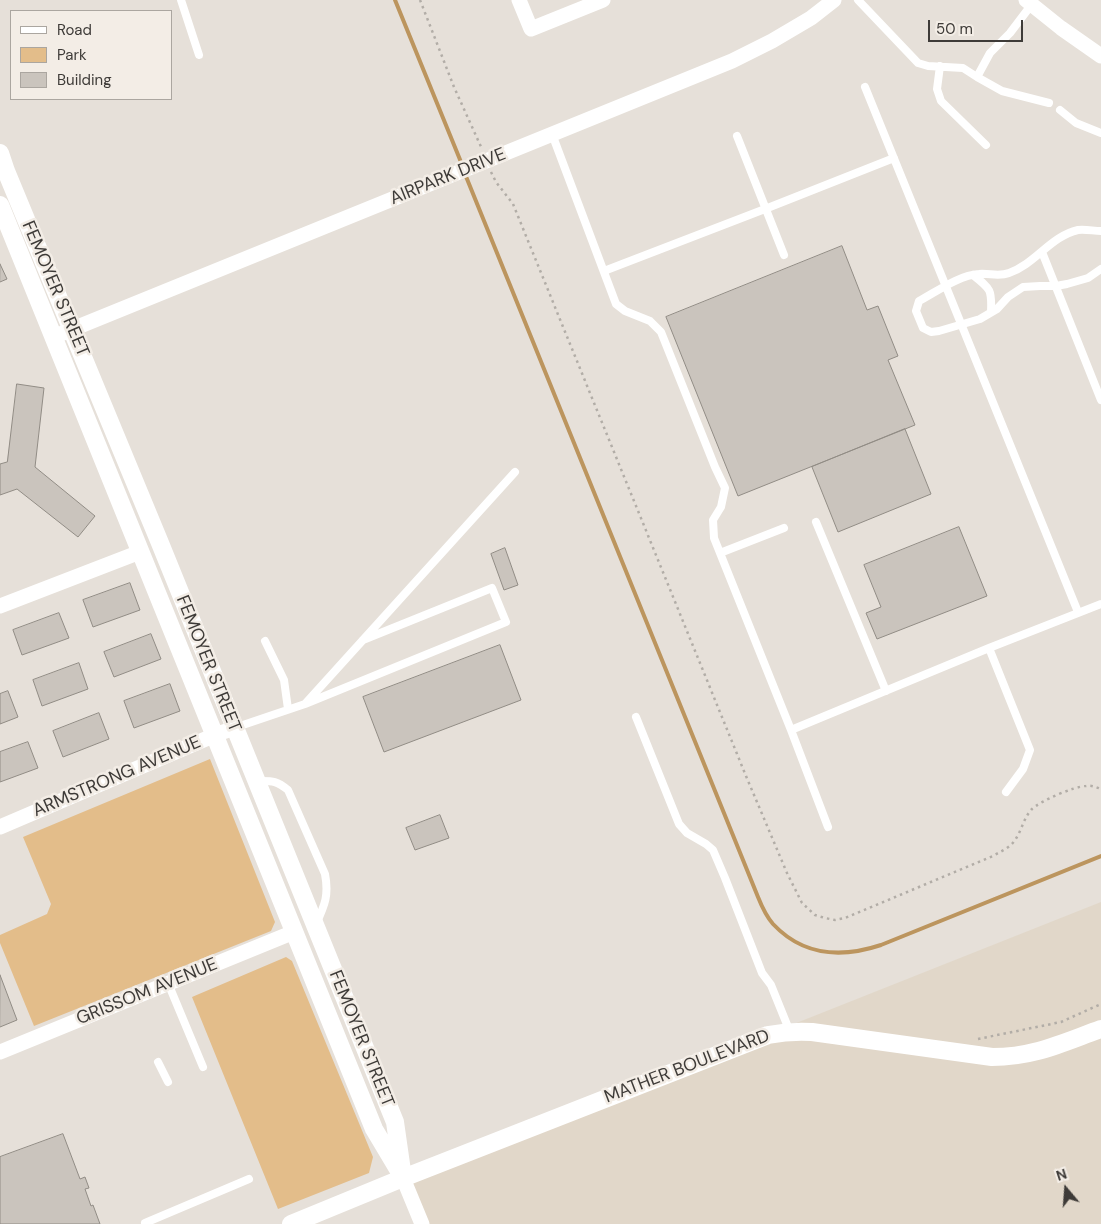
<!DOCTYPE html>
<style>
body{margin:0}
#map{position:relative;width:1101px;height:1224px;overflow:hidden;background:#e6e0d9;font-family:"DM Sans",sans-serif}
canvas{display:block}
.legend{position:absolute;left:10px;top:10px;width:162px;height:90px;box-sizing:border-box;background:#f3ede6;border:1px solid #aba6a0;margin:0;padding:6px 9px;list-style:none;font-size:15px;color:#3e3b38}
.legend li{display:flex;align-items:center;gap:10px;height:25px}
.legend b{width:25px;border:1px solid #aba6a0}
.north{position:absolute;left:1041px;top:1164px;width:50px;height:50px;-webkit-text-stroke:4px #f3ede6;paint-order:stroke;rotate:342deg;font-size:14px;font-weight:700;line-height:20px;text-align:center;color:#3e3b38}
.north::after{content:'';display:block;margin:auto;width:18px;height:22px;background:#3e3b38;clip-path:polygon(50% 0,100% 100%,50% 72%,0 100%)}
.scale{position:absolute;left:928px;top:20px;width:95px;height:22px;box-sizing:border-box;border:2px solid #3e3b38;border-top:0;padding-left:6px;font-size:15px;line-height:18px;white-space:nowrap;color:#3e3b38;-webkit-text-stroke:4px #f3ede6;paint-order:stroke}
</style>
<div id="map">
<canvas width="1101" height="1224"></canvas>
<ul class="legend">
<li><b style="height:6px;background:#fff"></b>Road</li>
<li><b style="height:14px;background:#e3bd8a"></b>Park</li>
<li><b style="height:14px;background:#cac4bd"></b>Building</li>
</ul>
<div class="north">N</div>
<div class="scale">50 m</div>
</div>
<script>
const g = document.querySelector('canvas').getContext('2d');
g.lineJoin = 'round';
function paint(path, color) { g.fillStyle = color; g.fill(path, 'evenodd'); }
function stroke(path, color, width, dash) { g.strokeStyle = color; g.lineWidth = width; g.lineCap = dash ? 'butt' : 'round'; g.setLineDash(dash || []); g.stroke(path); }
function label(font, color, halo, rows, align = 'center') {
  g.font = font + ' "DM Sans",sans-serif'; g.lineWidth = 5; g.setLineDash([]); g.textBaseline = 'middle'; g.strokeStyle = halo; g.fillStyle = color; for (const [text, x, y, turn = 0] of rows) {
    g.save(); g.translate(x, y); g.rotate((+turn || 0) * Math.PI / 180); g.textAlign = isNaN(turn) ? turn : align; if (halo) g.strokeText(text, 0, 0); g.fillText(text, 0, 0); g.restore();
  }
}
paint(new Path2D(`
 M1101,902V1224H424L406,1178Z`), '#e1d7c9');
paint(new Path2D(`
 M210,759L275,922L271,931L34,1026L0,943V935L47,914L51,904L23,837Z
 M286,957L292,961L373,1157L369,1173L278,1209L192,997Z`), '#e3bd8a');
stroke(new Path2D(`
 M395,0L463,167
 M465,174L758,897C762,907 766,916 773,924C803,956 842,958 881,945L1101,856`), '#bc955e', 4);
const building = new Path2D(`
 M842,246L867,310L878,306L898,356L888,360L915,425L738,496L666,317Z
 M0,264L7,279L0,282Z
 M17,384L44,388L35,467L95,516L78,537L17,489L0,495V464L7,462Z
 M905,429L931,494L838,532L812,467Z
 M959,527L987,596L877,639L866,613L881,607L864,565Z
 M505,548L518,585L504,590L491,554Z
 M130,583L140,610L93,627L83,600Z
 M59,613L69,638L22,655L13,630Z
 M151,634L161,659L114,677L104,652Z
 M500,645L521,700L384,752L363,697Z
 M79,663L88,689L42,706L33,680Z
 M170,684L180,711L134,728L124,701Z
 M8,691L18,717L0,724V694Z
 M99,713L109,739L63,757L53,731Z
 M28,742L38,768L0,782V752Z
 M440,815L449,838L415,850L406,828Z
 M0,975L17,1020L0,1027Z
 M63,1134L80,1179L85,1177L89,1188L85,1189L91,1206L93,1205L100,1224H0V1157Z`);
paint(building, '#cac4bd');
stroke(building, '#918c85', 1);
stroke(new Path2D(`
 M420,0L454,87L482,149
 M491,172L496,182L513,204L746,776L787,873L802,903L815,915L825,918L835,920L845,918L993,856C1001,851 1010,848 1015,840C1022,830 1024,817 1032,809C1040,801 1075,786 1086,786C1091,785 1096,787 1101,789
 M978,1039L1061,1022L1101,1004`), '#b2ada7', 2.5, [2.5, 4]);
stroke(new Path2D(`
 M181,0L199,55
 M858,0L918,63L928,66L963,68L977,77L1002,91L1049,103
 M940,66L937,89L941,101L986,145
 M977,77L990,53L1010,33L1032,4
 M865,87L1078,612
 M1060,110L1076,123L1101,133
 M552,134L616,304L625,311L650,321L661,332L715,467L725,488L721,507L713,520L714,538L791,730L828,827
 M737,136L784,255
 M1101,231C1094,231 1085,229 1078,230C1051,236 1035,264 1009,273C999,277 989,273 979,274C959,275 936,292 919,301L916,311L923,328L931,332L939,331L980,319L997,309L1008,297L1023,287L1040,286H1056L1067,284L1088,278L1101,269
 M1042,252L1101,400
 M604,271L765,209L894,158
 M973,275C991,289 992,290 991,312
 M816,522L886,691
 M720,553L784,528
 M265,641L284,680L288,709
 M989,648L1030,750L1023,769L1006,792
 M305,704L506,622L492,588L363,640
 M636,717L679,824L687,833L706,844L713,850L725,878L762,973L771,985L790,1032
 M234,728L305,704L515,472
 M791,730L989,648L1101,604
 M257,781C272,781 276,780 288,790L325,874C329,895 325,905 316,924
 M168,983L203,1067
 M158,1062L168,1082
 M145,1223L249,1179`), '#fff', 8);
stroke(new Path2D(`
 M519,0L531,29L603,0
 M1026,0L1061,28L1101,56
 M53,337L732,61L772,41L811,18L834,0
 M0,606L140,552
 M0,827L215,735L234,728
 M0,1052L294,932
 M403,1178L422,1224`), '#fff', 15);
stroke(new Path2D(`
 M0,153L6,171L160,543L395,1122L403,1178
 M0,205L374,1129L399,1171
 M291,1224L403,1178L768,1035C783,1032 797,1031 812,1032L992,1057C1034,1057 1062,1043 1101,1029`), '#fff', 18);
label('18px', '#3e3b38', '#f3ede6', [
 ["AIRPARK DRIVE",448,177,-22],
 ["FEMOYER STREET",55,289,67],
 ["FEMOYER STREET",208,664,68],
 ["ARMSTRONG AVENUE",117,777,-23],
 ["GRISSOM AVENUE",147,992,-22],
 ["FEMOYER STREET",361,1039,68],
 ["MATHER BOULEVARD",687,1067,-21]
]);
</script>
